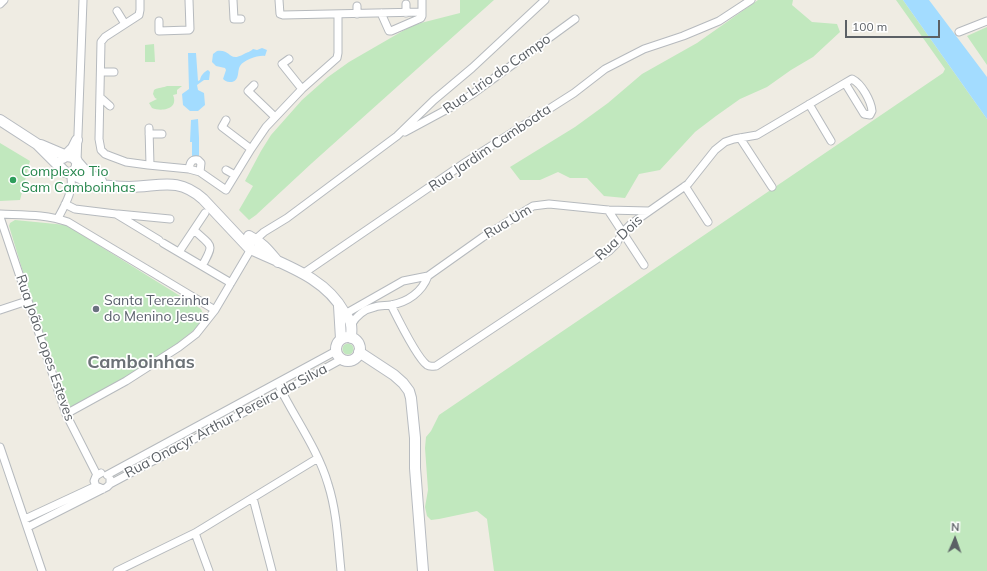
<!DOCTYPE html>
<meta charset="utf-8">
<style>
body{margin:0}
#map{position:relative;width:987px;height:571px;overflow:hidden;background:#efece3;font-family:Mulish,sans-serif}
canvas{display:block}
.north{position:absolute;left:935px;top:519px;width:40px;height:40px;-webkit-text-stroke:3px #fff;paint-order:stroke;rotate:2deg;font-size:11px;font-weight:700;line-height:16px;text-align:center;color:#5b6065}
.north::after{content:'';display:block;margin:auto;width:14px;height:18px;background:#5b6065;clip-path:polygon(50% 0,100% 100%,50% 72%,0 100%)}
.scale{position:absolute;left:845px;top:20px;width:95px;height:18px;box-sizing:border-box;border:2px solid #5b6065;border-top:0;padding-left:5px;font-size:12px;line-height:14px;white-space:nowrap;color:#5b6065;-webkit-text-stroke:3px #fff;paint-order:stroke}
</style>
<div id="map">
<canvas width="987" height="571"></canvas>
<div class="north">N</div>
<div class="scale">100 m</div>
</div>
<script>
const g = document.querySelector('canvas').getContext('2d');
g.lineJoin = 'round';
function paint(path, color) { g.fillStyle = color; g.fill(path, 'evenodd'); }
function stroke(path, color, width, dash) { g.strokeStyle = color; g.lineWidth = width; g.lineCap = dash ? 'butt' : 'round'; g.setLineDash(dash || []); g.stroke(path); }
function label(font, color, halo, rows, align = 'center') {
  g.font = font + ' Mulish,sans-serif'; g.lineWidth = 3.5; g.setLineDash([]); g.textBaseline = 'middle'; g.strokeStyle = halo; g.fillStyle = color; for (const [text, x, y, turn = 0] of rows) {
    g.save(); g.translate(x, y); g.rotate((+turn || 0) * Math.PI / 180); g.textAlign = isNaN(turn) ? turn : align; if (halo) g.strokeText(text, 0, 0); g.fillText(text, 0, 0); g.restore();
  }
}
paint(new Path2D(`
 M460,0H494L312,163L256,215L249,220L239,210L253,186L245,181L261,151L271,135L302,100L328,77L349,62L413,25L460,13Z
 M758,0H793L792,5L812,22L837,24L840,32L813,57L791,70L767,87L740,99L716,116L695,132L660,170L639,174L625,198L604,196L587,178H570L558,172L540,180H520L510,167L575,127L608,103L642,74L697,43Z
 M896,0H903L987,119V571H494L487,519L477,511L439,519L431,520L427,516L425,507L428,490L425,448L426,437L431,431L439,415L943,73L945,69Z
 M987,27V65L967,36Z
 M154,44L155,62H145V45Z
 M167,86H182L177,90V94L173,95C179,109 162,112 152,108L149,103L157,99L155,98L153,94L154,90C158,87 164,88 167,86Z
 M0,143L30,161L20,200L0,201Z
 M15,220L66,225L201,309L204,316V322L138,375L72,412L34,308L9,226L10,223Z
 M342.5 349a5.5 5.5 0 1 1 11 0a5.5 5.5 0 1 1-11 0Z`), '#c1e8be');
paint(new Path2D(`
 M903,0H929L987,77V119Z
 M262,48L267,50L265,56C258,55 244,60 240,66C237,71 240,80 232,82C229,82 226,82 223,79L226,70L225,68L216,66L212,62L213,54L217,51C232,49 228,63 244,54C248,52 250,52 253,49L257,50Z
 M188,53H196L198,81L200,80C201,75 204,72 208,70L210,72L209,80H204L197,85L198,90L204,93L205,105L198,111H190L183,105L182,94L189,89Z
 M198,119L199,138V157H192V142H190L191,120Z`), '#a3dcff');
const street = new Path2D(`
 M140,0V10L139,15L105,37L101,42L99,139L101,150L105,154L110,156L126,162L148,165L189,169L200,172L226,190L251,149L266,127L302,89L337,58L338,53V14
 M233,0L234,19H241
 M279,0L280,14L283,15L422,12
 M0,4L4,0
 M406,4V13
 M357,6V14
 M117,11L125,24
 M381,13L389,31H391L421,18L422,16V0
 M159,21V31L189,30L190,29L189,0
 M959,32L987,21
 M289,59L282,64L302,89
 M101,72H114
 M254,85L248,91L275,117
 M100,97L110,106
 M809,104L831,141
 M226,120L222,127L251,149
 M149,128L150,165
 M405,132L455,105L471,95L575,19
 M149,134H162
 M740,138L772,187
 M77,161L83,0
 M189,169C190,163 191,159 198,160L201,163L200,172
 M226,170L235,175
 M685,186L708,222
 M65,204L75,209L116,214L159,240
 M608,210L644,265
 M0,214C23,215 46,214 68,222L215,310
 M118,214L170,219
 M0,217L66,414L97,475
 M58,218C65,205 75,189 70,173
 M194,230C212,247 215,243 202,266
 M256,239L264,232L287,218L397,136L434,100L472,68L545,0
 M163,243L231,283
 M179,252L205,213
 M304,273L466,162L574,93L605,69L644,49L683,36L719,21L751,0
 M391,305C397,317 417,358 427,365C430,367 432,366 436,366L609,251L616,244L623,232L631,224L688,184L715,150L725,142L734,139L757,135L845,83L852,79C862,84 871,101 872,111L870,115L864,114L845,83
 M0,310L27,301
 M345,314L403,281L428,276L483,237L533,206L549,204L608,210L648,211
 M351,325C356,316 365,309 375,307C380,305 386,306 391,305C408,302 422,292 428,276
 M280,388C296,420 318,450 328,484C337,512 338,542 341,571
 M66,414L126,381L179,347L196,334L215,310L251,249
 M0,447L42,571
 M101,473L96,476L94,481L96,486L103,489
 M107,475L336,351
 M110,484L282,392L342,359
 M253,498L272,571
 M25,519L96,486
 M28,527L107,487L110,484V479
 M195,533L209,571
 M117,571L195,533L318,458`);
const secondary = new Path2D(`
 M0,120L37,144L65,172C73,175 78,169 77,161
 M41,145L67,156L73,157L87,173L101,181
 M63,158L73,148L77,140
 M70,173C90,184 106,187 129,187C159,187 177,176 203,199L249,248
 M249,236C263,243 268,250 278,262
 M255,239C249,240 247,245 251,249C284,265 325,277 344,312C347,316 351,321 351,325C352,329 351,334 351,338
 M339,306L341,339
 M336 349a12 12 0 1 1 24 0a12 12 0 1 1-24 0Z
 M359,352L394,375L403,383L409,391L411,398L415,438V468L423,571`);
stroke(street, '#b6babe', 9);
stroke(secondary, '#b7bbc0', 12);
stroke(street, '#fff', 7);
stroke(secondary, '#fff', 10);
for (const [x, y, r, color] of [
 [13,180,4,"#2e9e5b"],
 [96,309,4,"#6b7280"]
]) { const dot = new Path2D(); dot.arc(x, y, r, 0, 2 * Math.PI); g.fillStyle = color; g.fill(dot); stroke(dot, '#fff', 1.5); }
label('14px', '#5b6065', '#fff', [
 ["Rua Lirio do Campo",497,74,-35],
 ["Rua Jardim Camboata",490,148,-34],
 ["Rua Um",508,222,-31],
 ["Rua Dois",619,238,-43],
 ["Rua João Lopes Esteves",45,348,71],
 ["Rua Onacyr Arthur Pereira da Silva",226,421,-28]
]);
label('14px', '#27864d', '#fff', [
 ["Complexo Tio",21,172],
 ["Sam Camboinhas",21,188]
], 'left');
label('14px', '#5b616d', '#fff', [
 ["Santa Terezinha",104,301],
 ["do Menino Jesus",104,317]
], 'left');
label('bold 18px', '#6c7277', '#fff', [
 ["Camboinhas",141,363]
]);
</script>
